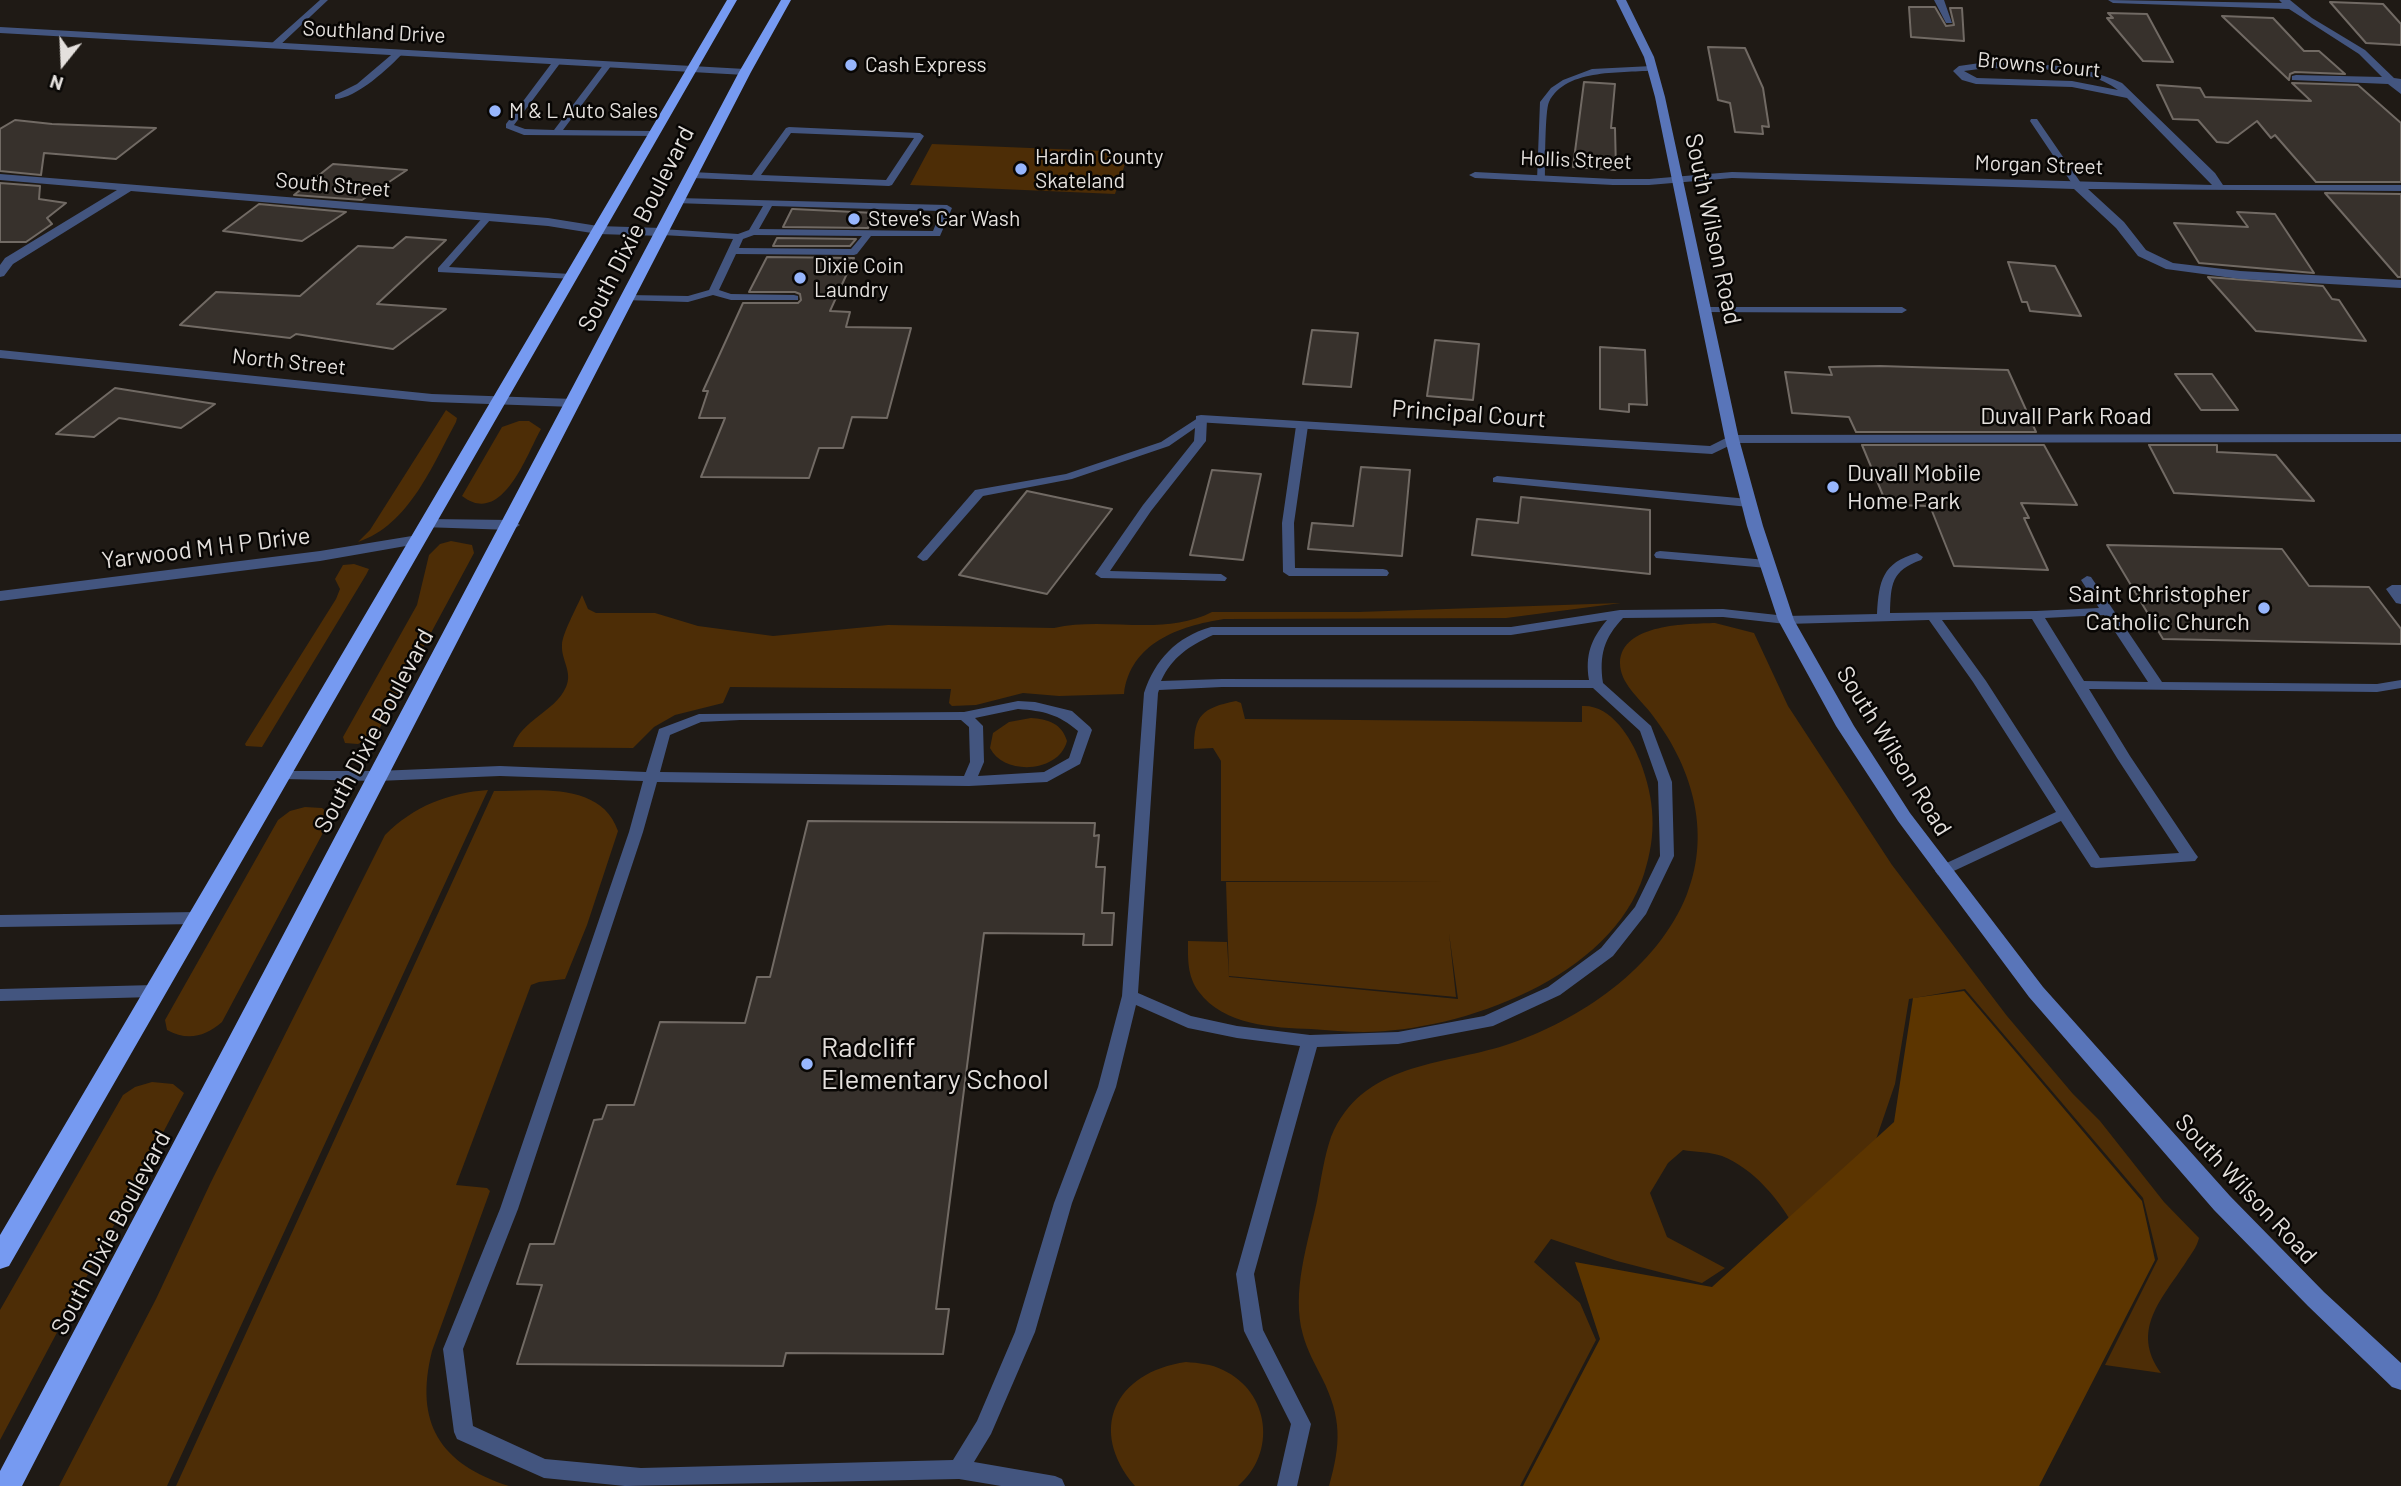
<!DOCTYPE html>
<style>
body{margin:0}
#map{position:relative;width:2401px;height:1486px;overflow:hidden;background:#1f1a15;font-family:Barlow,sans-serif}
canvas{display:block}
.north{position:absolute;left:28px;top:28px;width:70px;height:70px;-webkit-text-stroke:5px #080604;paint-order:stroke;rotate:198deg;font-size:19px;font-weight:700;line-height:28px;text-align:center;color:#e4e0dd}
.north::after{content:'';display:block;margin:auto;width:24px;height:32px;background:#e4e0dd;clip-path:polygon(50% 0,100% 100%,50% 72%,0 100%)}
</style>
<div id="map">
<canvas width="2401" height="1486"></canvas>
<div class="north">N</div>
</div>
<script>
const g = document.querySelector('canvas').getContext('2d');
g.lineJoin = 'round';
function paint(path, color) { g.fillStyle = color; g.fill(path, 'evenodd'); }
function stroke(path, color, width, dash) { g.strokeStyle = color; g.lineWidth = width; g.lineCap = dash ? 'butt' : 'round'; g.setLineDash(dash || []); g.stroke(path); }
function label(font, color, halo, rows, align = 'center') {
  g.font = font + ' Barlow,sans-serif'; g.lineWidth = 5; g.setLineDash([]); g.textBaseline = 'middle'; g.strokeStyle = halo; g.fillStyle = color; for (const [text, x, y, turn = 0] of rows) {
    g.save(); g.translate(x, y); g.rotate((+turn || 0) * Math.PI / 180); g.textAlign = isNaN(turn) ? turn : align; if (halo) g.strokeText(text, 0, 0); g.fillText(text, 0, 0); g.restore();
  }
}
paint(new Path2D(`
 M932,144L1129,152L1115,194L910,185Z
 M446,410L457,418L456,422C432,466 409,525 358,542L370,530Z
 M519,421H529L541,429C526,456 502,527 462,496L502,427Z
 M451,541L472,545L474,553L376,735L358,744L345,743L343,737L417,605L429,555L440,544Z
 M354,564L369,569L366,575L262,747L246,746L245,744L336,599L340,589L335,579L343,565Z
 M582,595L588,609L596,613H655L698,626L773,636L888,625L1054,628C1105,616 1163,637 1212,612H1358L1621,603L1506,618L1224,619C1179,626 1130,643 1124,694L1059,696L1023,693L976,705L952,706L949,703L951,689L730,687L723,703L675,715L654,727L633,748L513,747C521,720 555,712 566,687C573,672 561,660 562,645C562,634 577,607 582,595Z
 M1715,623L1754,633L1788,706L1892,865L2007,1016L2073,1094L2100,1121L2164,1202L2199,1238C2197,1247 2191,1254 2186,1262C2162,1299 2130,1330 2161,1373L2105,1365L2158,1259L2143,1198L1965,989L1909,999L1895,1084L1869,1160L1796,1231C1782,1202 1753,1168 1722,1156C1711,1152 1695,1152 1683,1150L1668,1163L1650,1193L1667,1237L1725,1268L1702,1283L1617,1261L1551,1239L1534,1262L1580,1303L1596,1340L1520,1486H1329C1341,1444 1342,1418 1322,1378C1315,1364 1307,1350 1303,1335C1291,1292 1308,1243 1317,1201C1321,1180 1324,1157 1331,1137C1362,1062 1441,1066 1506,1045C1579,1021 1658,968 1687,894C1712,830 1691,764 1650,712C1639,698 1620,683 1620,663C1621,623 1689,624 1715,623Z
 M1236,701L1241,703L1245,719L1582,722V706C1610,704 1631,737 1640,761C1655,800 1657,834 1644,874C1612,977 1463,1031 1364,1032C1346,1032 1329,1030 1311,1029C1274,1028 1223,1025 1199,992C1187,976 1188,959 1188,941L1227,942L1229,977L1458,999L1449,933L1456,997L1229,976L1226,882L1442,881H1221V761L1213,748L1194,749C1194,715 1202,708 1236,701Z
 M1031,718C1047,719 1062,723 1067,741C1059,773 1004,776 990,748L993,733L1009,722Z
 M488,790L167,1486H59L156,1299L211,1182L385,835C414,806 448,793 488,790Z
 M494,791C536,791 601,781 618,831L587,925L565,979L539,982L531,985L456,1185L487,1188L490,1191L432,1351C414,1423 440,1464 509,1486H176Z
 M305,807L322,808L332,816L222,1022C205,1037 187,1041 167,1030L165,1020L278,820L290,811Z
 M152,1082L173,1084L184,1093L0,1440V1310L123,1095L135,1087Z
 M1186,1362C1199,1363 1211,1364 1223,1370C1270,1392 1277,1453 1238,1486H1135C1087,1430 1115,1372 1186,1362Z`), '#4d2d06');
paint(new Path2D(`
 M1964,991L2142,1201L2155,1260L2039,1486H1523L1600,1339L1575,1262L1712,1287L1894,1122L1913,998Z`), '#5c3500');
const building = new Path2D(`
 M2330,2L2383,4L2401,24V45L2366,43Z
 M1909,7H1935L1946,26L1954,25L1950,8H1962L1964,41L1911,37Z
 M2108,13L2147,14L2173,62L2143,61L2107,18H2113Z
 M2222,16L2273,18L2304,51H2319L2345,74L2295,72L2290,74L2289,80Z
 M1708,47L1745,48L1763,88L1769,127L1762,126L1763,134L1735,132L1730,103L1718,100Z
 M1584,82L1615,84L1611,128H1615L1616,170L1573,167Z
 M2292,83L2358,85L2401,123V182H2316L2275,135L2271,138L2257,121L2228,143L2217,142L2198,120L2173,119L2157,85L2200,88L2205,97L2311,101Z
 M15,120L52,124L156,128L116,159L44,153L41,175L0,171V129Z
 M333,164L407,170L362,200L294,195Z
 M0,183L40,186L39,199L66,203L47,218L52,224L26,242H0Z
 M2325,193L2401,194V277H2398Z
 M259,204L346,212L302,241L223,231Z
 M792,209H793L875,213L868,228L783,227Z
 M2237,212L2275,214L2314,273L2199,263L2174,223L2248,227Z
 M406,237L446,240L377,304L446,309L393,349L296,334L290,338L180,325L216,292L300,296L358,246L393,248Z
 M777,238L856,239L850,246H773Z
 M767,257L854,258L830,311L850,312L846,327L911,328L887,418L852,417L843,448H819L809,478L701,477L725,418H699L708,391H703L743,303H798L801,300L800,294L795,292H749Z
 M2008,262L2055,266L2081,316L2030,311L2027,302H2022Z
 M2208,277L2323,286L2332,299L2339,300L2366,341L2256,331Z
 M1312,330L1358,333L1351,387L1303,384Z
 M1435,340L1479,344L1473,400L1427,396Z
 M1600,347L1645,350L1647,405L1629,404V412L1600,409Z
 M1880,366L2008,370L2036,432H1856L1849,417L1792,413L1785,372L1832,375L1829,367Z
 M2175,374H2212L2238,410H2201Z
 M115,388L215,404L181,428L119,418L94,437L56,434Z
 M1862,445H2044L2077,505L2021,503L2029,518H2024L2048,570L1954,566L1930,506L1887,505Z
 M2149,445H2217V452L2276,455L2314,501L2174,493Z
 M1361,467L1410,470L1402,556L1308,549L1312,523L1353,526Z
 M1212,470L1261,474L1243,560L1190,555Z
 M1027,491L1112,509L1047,594L959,575Z
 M1521,497L1650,510V574L1472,555L1477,519L1518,523Z
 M2107,545L2282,549L2309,586L2369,587L2401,629V644L2163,639Z
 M808,821L1095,823L1094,836L1099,835L1096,867H1105L1102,913H1114L1112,945H1083L1084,934L984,933L936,1309H949L943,1354L786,1353L783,1366L517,1364L542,1285L517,1284L530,1244H554L594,1120L602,1119L607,1105H634L660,1022L745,1023L757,977H770Z`);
paint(building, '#37312c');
stroke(building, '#716a64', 2);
paint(new Path2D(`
 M320,0H328L278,47H272V43Z
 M397,50L404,52C390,67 356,99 335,99V95L357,84Z
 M554,60L561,62L514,125L525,129L554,130L604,64H607L611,66L563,130L653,131L657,134L656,136L524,135L506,128V124Z
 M1652,66L1656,68L1655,70C1625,74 1566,67 1549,102C1545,110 1545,165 1545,178L1537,180L1540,102L1551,88L1563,80L1592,69Z
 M2031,119H2037L2083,186L2081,188H2075L2030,121Z
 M789,127L920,133L924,136L892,185L889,186L692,178L688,175L692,172L752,175L786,128ZM791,133L914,138L886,180L761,175Z
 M678,198L947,205L952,208L940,236H871L857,254L854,255L736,254L719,290L731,294L794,295L798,296V300H731L713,295L688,302L624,300V296L628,295L688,296L709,290L733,239L662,235L657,232L662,229L738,234L749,230L763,206L675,203V199ZM772,206L941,211L933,231L759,229ZM754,235L862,236L851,249L739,248L743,239Z
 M488,214L493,217L491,219L449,267L571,274L574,275V279L438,272V268L485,215Z
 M1705,307H1902L1907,310L1902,313L1701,312V308Z
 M1201,416L1207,419L1206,441L1151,511L1110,571L1221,574L1227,578L1225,581L1101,578L1095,574L1143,505L1194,441L1195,428L1169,446L1072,479L983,496L927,560L923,561L917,557L975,490L1066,474L1161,442Z
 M1302,423L1308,426L1294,523L1295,568L1383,569L1387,570L1389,573L1387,576H1289L1283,572L1282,523L1296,426Z
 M1497,476L1749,499L1755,503L1749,507L1493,482V478Z
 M1660,551L1767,560L1773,564L1767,568L1656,558L1654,555L1656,552Z
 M1917,553L1923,557L1921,560C1891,571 1891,584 1890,613L2036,611L2099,608L2081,580L2087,576L2091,577L2162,682L2377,684L2401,680V688L2377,692L2089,689L2130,756L2195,853L2198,857L2195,861L2096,868L2091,867L2061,821L1943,876L1938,875L1935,871L1938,867L2056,812L1973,682L1929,620L1786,624L1723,617L1623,618C1604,638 1599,655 1603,683L1651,726L1672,782L1674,856L1646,914L1613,956L1560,995L1493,1026L1398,1044L1317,1047L1254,1274L1263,1330L1311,1424L1297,1486H1277L1291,1424L1244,1331L1236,1274L1300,1046L1237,1038L1188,1028L1136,1005L1116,1087L1072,1203L1035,1332L991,1434L974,1462L1055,1476L1062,1479L1065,1486H1001L959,1479L625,1486L544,1478L457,1439L454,1432L443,1349L500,1209L629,832L643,781L500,776L377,781L283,779L278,777L276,774L278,771H377L500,766L646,772L659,729L699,714L964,712L1018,701L1035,702L1072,711L1090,727L1092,730L1080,764L1047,782L969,786L657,782L643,832L518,1209L463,1349L473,1426L545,1459L641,1468L953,1460L977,1421L1015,1332L1054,1203L1098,1087L1122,996L1144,693C1155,660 1176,637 1211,627H1511L1620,610L1723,609L1786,616L1877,614C1879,581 1882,563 1917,553ZM2104,615L2148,682L2084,681L2045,618ZM2032,619L2117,758L2179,853L2100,858L1986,681L1942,620ZM1607,620C1591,639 1585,655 1589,680L1222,679L1161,681C1172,657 1189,646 1213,635H1511ZM1222,687L1593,688L1640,731L1658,782L1660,856L1635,907L1601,948L1548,987L1484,1016L1398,1032L1310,1035L1237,1026L1191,1016L1138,993L1158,693L1159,690ZM1018,709C1044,711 1058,714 1078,731L1069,758L1044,772L978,776L984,762L983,726L975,718ZM740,720H961L969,727L970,762L964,776L660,772L670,735L701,722Z
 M2392,585H2401V604L2396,603L2386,589Z
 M197,912L202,914L205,918L202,922L197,924L0,927V915Z
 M154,985L160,987L162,991L160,995L154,997L0,1001V989Z`), '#43557f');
paint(new Path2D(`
 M1934,0H1944L1952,23H1946Z
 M2108,0L2282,3L2279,0H2290L2312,18L2365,50L2394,78L2401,79V94L2388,84L2292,80V76L2296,75L2382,77L2359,54L2289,9L2113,3Z
 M0,27L745,69L750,72L745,75L0,33Z
 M1987,62C2033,64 2079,63 2122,83L2215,173L2223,185H2401V191L2088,189L2124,222L2146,250L2173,263L2240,271L2401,280V288L2240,279L2166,269L2138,256L2116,228L2074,189L1732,178L1649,185H1613L1475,178L1469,175L1475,172L1613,179H1649L1732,172L2212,185L2127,98L2072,87L1976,84L1962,80L1953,71L1959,66ZM1987,68C2027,70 2084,64 2118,90L2072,81L1977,78L1964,71Z
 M0,174L548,218L598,226L662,228L668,232L662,236L598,234L548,226L131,191L13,264L4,276L0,277V265L5,258L117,190L0,180Z
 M0,350L432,394L574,399L581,403L574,407L432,402L0,358Z
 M1201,415L1710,446L1732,435L2401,434V442L1735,443L1712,454L1196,422V416Z
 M427,519L512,520L520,525L512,530L422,527L419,524L422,521Z
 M418,535L426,540L423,543L320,561L0,601V591L320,551Z`), '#43557f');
paint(new Path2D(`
 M1616,0H1626L1654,57L1665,97L1739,439L1763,526L1794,620L1854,726L1910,813L2043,987L2230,1196L2324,1292L2401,1363V1390L2392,1387L2308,1306L2214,1210L2029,997L1898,821L1836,726L1778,620L1747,526L1725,439L1655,97L1644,57Z`), '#5975b9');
paint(new Path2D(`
 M727,0H737L9,1266L0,1269V1235Z
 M781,0H791L751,72L22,1486H0V1471L739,72Z`), '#769af1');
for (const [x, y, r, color] of [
 [851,65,7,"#97b6fd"],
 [495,111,7,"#97b6fd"],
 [1021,169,7,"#97b6fd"],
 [854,219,7,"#97b6fd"],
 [800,278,7,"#97b6fd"],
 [1833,487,7,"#97b6fd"],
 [2264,608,7,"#97b6fd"],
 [807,1064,7,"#97b6fd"]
]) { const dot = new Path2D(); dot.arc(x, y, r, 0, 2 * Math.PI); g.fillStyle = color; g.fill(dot); stroke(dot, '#080604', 2.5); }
label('21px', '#e4e0dd', '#080604', [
 ["Southland Drive",374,32,3],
 ["Browns Court",2039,65,5],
 ["Hollis Street",1576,160,2],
 ["Morgan Street",2039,165,2],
 ["South Street",333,185,5],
 ["North Street",289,362,6]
]);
label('21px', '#e4e0dd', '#080604', [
 ["Cash Express",865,65],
 ["M & L Auto Sales",509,111],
 ["Hardin County",1035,157],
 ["Skateland",1035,181],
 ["Steve's Car Wash",868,219],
 ["Dixie Coin",814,266],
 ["Laundry",814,290]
], 'left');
label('24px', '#e4e0dd', '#080604', [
 ["South Dixie Boulevard",636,229,-63],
 ["South Wilson Road",1713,229,78],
 ["Principal Court",1469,414,4],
 ["Duvall Park Road",2066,416],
 ["Yarwood M H P Drive",206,548,-7],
 ["South Dixie Boulevard",374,731,-62],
 ["South Wilson Road",1894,751,58],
 ["South Wilson Road",2246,1189,47],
 ["South Dixie Boulevard",111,1233,-62]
]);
label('24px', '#e4e0dd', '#080604', [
 ["Duvall Mobile",1847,473],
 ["Home Park",1847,501],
 ["Saint Christopher",2250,594,"right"],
 ["Catholic Church",2250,622,"right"]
], 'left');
label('28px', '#e4e0dd', '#080604', [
 ["Radcliff",821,1048],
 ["Elementary School",821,1080]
], 'left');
</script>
